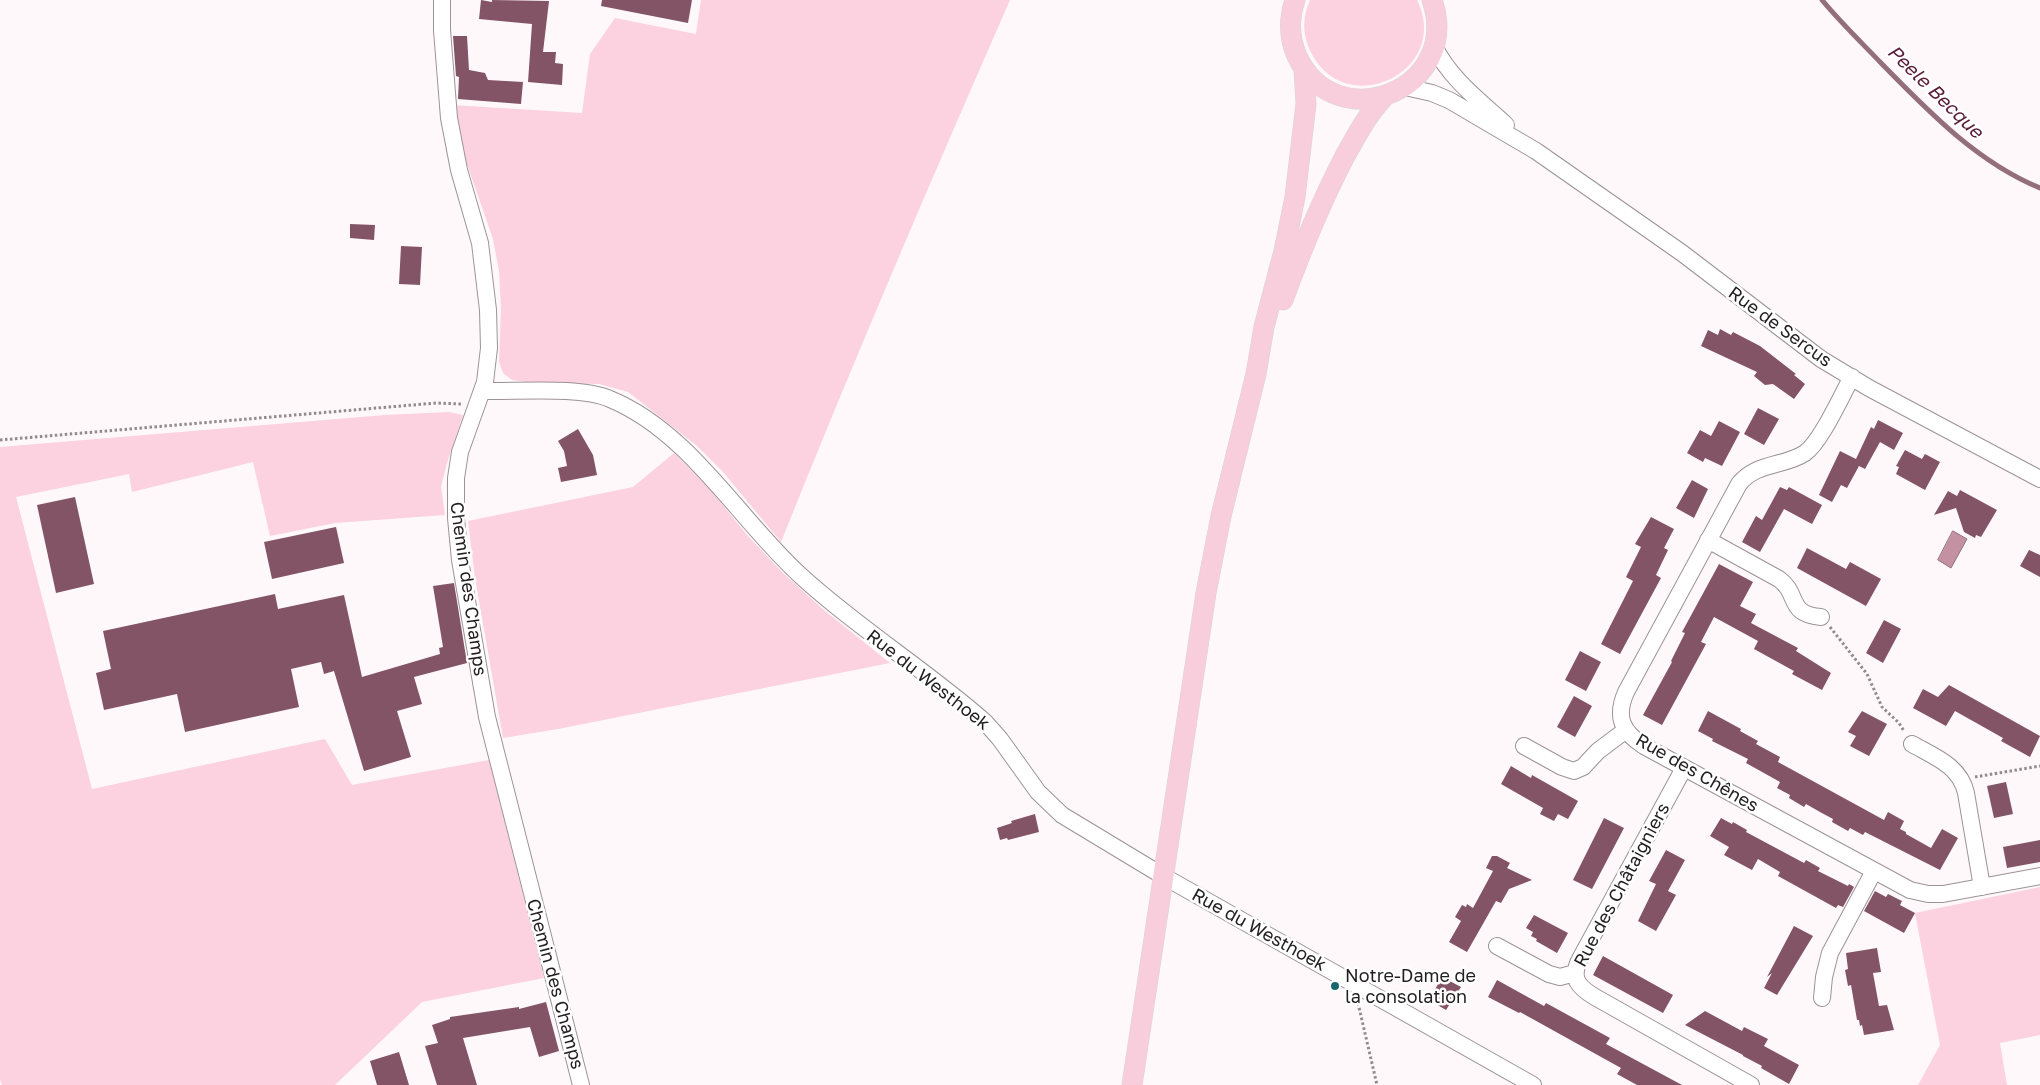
<!DOCTYPE html>
<meta charset="utf-8">
<style>
body{margin:0}
canvas{display:block;background:#fef8fa}
</style>
<canvas width="2040" height="1085"></canvas>
<script>
const g = document.querySelector('canvas').getContext('2d');
g.lineJoin = 'round';
function paint(path, color) { g.fillStyle = color; g.fill(path, 'evenodd'); }
function stroke(path, color, width, dash) { g.strokeStyle = color; g.lineWidth = width; g.lineCap = dash ? 'butt' : 'round'; g.setLineDash(dash || []); g.stroke(path); }
function label(font, color, halo, rows, align = 'center') {
  g.font = font + ' "Golos Text",sans-serif'; g.lineWidth = 5; g.setLineDash([]); g.textBaseline = 'middle'; g.strokeStyle = halo; g.fillStyle = color; for (const [text, x, y, turn = 0] of rows) {
    g.save(); g.translate(x, y); g.rotate((+turn || 0) * Math.PI / 180); g.textAlign = isNaN(turn) ? turn : align; if (halo) g.strokeText(text, 0, 0); g.fillText(text, 0, 0); g.restore();
  }
}
paint(new Path2D(`
 M701,0H1010C931,180 854,360 781,542L723,472L697,446L628,392L599,384L533,383L512,380L503,373L499,362L501,309L499,271L493,239L459,141L452,105L582,113L590,54L615,18L696,34Z
 M1310,0H1417C1453,73 1341,124 1309,48C1302,33 1303,15 1310,0Z
 M449,412L463,415L447,463L441,487L445,515L335,523L270,536L253,462L132,492L129,474L16,497L92,789L325,739L352,785L489,760L544,978L422,1002L335,1085H2L0,1080V447L385,415Z
 M674,453L709,488L747,535L782,572L825,611L890,663L558,729L503,738L475,578L468,521L633,487Z
 M2040,887V1035L2000,1043L2007,1085H1918L1940,1045L1915,913Z`), '#fcd2e0');
const water = new Path2D(`
 M1953,531L1967,539L1951,568L1938,560Z`);
paint(water, '#c491a3');
stroke(water, '#936f7c', 1);
stroke(new Path2D(`
 M1822,0C1841,23 1862,43 1882,64C1929,112 1977,162 2040,188`), '#936f7c', 5);
paint(new Path2D(`
 M481,0L492,2V0L549,1L543,52H556L555,63L563,64L562,85L528,82L532,24L479,19Z
 M602,0H692L688,23L601,6Z
 M453,36H467L469,70L485,73L488,80L523,82L521,104L458,99L459,77L456,76Z
 M350,224L375,225L374,240L350,238Z
 M401,246L422,247L420,285L399,284Z
 M1720,329L1731,335L1733,332L1760,346L1796,374L1794,375L1805,384L1794,399L1773,384L1765,385L1754,376L1757,372L1701,346L1708,330L1718,335Z
 M1758,408L1779,419L1764,445L1744,434Z
 M1878,420L1903,433L1894,450L1880,442L1865,469L1859,466L1847,488L1841,485L1832,502L1819,495L1840,451L1856,459L1871,427L1874,429Z
 M1719,421L1740,432L1722,466L1705,458L1703,462L1687,453L1700,430L1711,436Z
 M578,429L593,455L597,475L561,482L558,468L567,466L564,451L558,441Z
 M1905,450L1922,459L1925,454L1940,462L1925,490L1896,474L1899,467L1896,466Z
 M1692,480L1708,489L1694,518L1676,508Z
 M1780,487L1787,490L1789,487L1822,505L1812,524L1784,509L1760,552L1742,542L1756,516L1762,520Z
 M1960,490L1997,510L1981,537L1976,535L1975,538L1964,532L1956,508L1934,515L1948,491L1957,496Z
 M75,497L94,584L56,593L37,505Z
 M1651,517L1674,529L1664,548L1668,550L1656,575L1661,578L1620,654L1601,644L1633,581L1626,577L1641,547L1635,544Z
 M336,527L344,563L272,579L264,542Z
 M1807,548L1846,569L1850,562L1881,579L1866,606L1797,568Z
 M2029,550L2040,555V577L2020,566Z
 M1719,564L1753,582L1740,606L1756,614L1751,623L1798,648L1796,651L1831,673L1822,690L1792,674L1794,671L1754,649L1758,641L1714,617L1701,642L1706,644L1662,725L1643,715L1672,662L1671,661L1685,633L1682,632Z
 M454,583L467,663L414,677L422,704L397,711L411,757L364,771L334,671L324,674L321,662L291,669L299,707L185,732L177,694L104,710L96,673L111,669L103,631L275,594L278,609L344,595L362,677L440,654L439,648L443,647L433,586Z
 M1884,620L1901,629L1883,663L1866,653Z
 M1580,651L1601,662L1586,691L1565,680Z
 M1949,685L2040,736L2030,757L2001,741L2003,738L1955,711L1946,726L1913,708L1923,689L1938,697Z
 M1574,696L1592,706L1575,737L1557,727Z
 M1708,711L1741,729L1740,731L1758,741L1756,744L1780,757L1778,762L1884,820L1888,812L1904,821L1900,829L1906,832V834L1931,848L1942,829L1958,838L1940,870L1865,832L1863,835L1850,828L1848,831L1832,822L1833,819L1820,812L1806,804L1804,807L1789,798L1790,795L1777,788L1780,782L1746,763L1748,759L1712,741L1713,739L1698,731Z
 M1862,711L1887,724L1869,756L1850,746L1856,736L1848,732Z
 M1511,766L1531,778L1532,775L1578,801L1568,819L1558,814L1554,821L1540,814L1543,808L1501,784Z
 M2006,782L2013,814L1994,818L1987,786Z
 M1035,814L1039,832L1008,840L1007,838L1000,840L997,828L1012,823L1011,821Z
 M1604,818L1624,828L1592,889L1573,880Z
 M1721,818L1732,824L1733,822L1747,830L1746,832L1804,863L1806,860L1820,868L1818,871L1848,886L1849,884L1854,887L1843,907L1838,905L1836,908L1778,876L1780,872L1758,859L1752,870L1724,855L1729,847L1710,836Z
 M2040,840V862L2007,868L2003,847Z
 M1666,850L1685,860L1668,891L1676,895L1656,931L1638,921L1656,884L1649,881Z
 M1492,856H1497L1510,863L1507,868L1532,880L1509,889L1501,903L1496,901L1467,952L1449,942L1461,921L1455,917L1462,905L1466,907L1467,904L1473,908L1493,871L1486,868Z
 M1875,891L1886,897L1888,894L1902,901L1900,905L1915,913L1904,933L1864,911Z
 M1534,915L1568,933L1557,953L1536,941L1537,939L1531,936L1533,932L1526,928Z
 M1794,926L1813,936L1777,995L1764,988L1772,973L1767,977Z
 M1877,948L1881,972L1873,973L1879,1006L1887,1005L1894,1030L1864,1035L1862,1025L1860,1026L1859,1020H1857L1851,985L1848,986L1845,970L1848,969L1846,953Z
 M1603,956L1673,995L1663,1013L1593,975Z
 M1442,977L1461,987L1446,1010L1429,1000Z
 M1497,980L1544,1006L1546,1003L1610,1038L1606,1044L1682,1085H1637L1617,1074L1621,1068L1520,1012L1519,1013L1488,997Z
 M546,1002L559,1051L539,1057L530,1027L463,1038L477,1085H437L425,1046L438,1043L432,1025L450,1019V1017L519,1007V1009Z
 M1705,1011L1742,1031L1744,1027L1768,1039L1764,1046L1799,1065L1789,1084L1761,1068L1762,1066L1743,1056V1055L1685,1025Z
 M399,1052L409,1085H377L370,1061Z`), '#835465');
const minor = new Path2D(`
 M442,0V30L449,118L459,170L480,243L488,310L489,348L485,382L460,452L456,478V518L460,560L487,717L581,1085
 M1434,46C1450,79 1480,101 1506,125
 M1405,87L1432,93L1449,100L1536,151L1682,253L1821,359L1869,388L2040,479
 M1852,377C1841,396 1821,442 1805,453C1784,467 1756,462 1739,484L1626,692C1615,717 1622,732 1644,746L1910,890L1928,894H1943L2040,876
 M482,391C517,392 580,386 610,399C690,432 739,520 801,576C859,629 926,670 985,722L1000,739L1038,792L1062,815L1163,876L1533,1085
 M1708,540L1779,579C1800,594 1786,614 1821,617
 M1912,744C1935,757 1960,766 1966,793L1982,887
 M1524,746L1562,767L1574,771L1583,767L1598,751L1626,730
 M1684,768L1580,959C1570,978 1578,987 1595,997L1751,1085
 M1497,946L1549,974L1560,977L1575,973
 M1822,998L1824,977L1830,953L1874,871`);
const major = new Path2D(`
 M1295,0C1289,18 1289,38 1297,56C1335,140 1463,90 1432,0
 M1283,300C1301,251 1320,204 1344,158C1356,136 1367,115 1384,97
 M1132,1085L1206,593L1221,516L1256,374L1264,327L1284,251L1295,197L1306,104L1304,69`);
stroke(minor, '#9c9396', 18);
stroke(major, '#d7d7d7', 21);
stroke(new Path2D(`
 M0,440L436,403L461,404
 M1830,627L1867,674L1882,707L1899,723L1904,731
 M1975,777L2040,766
 M1358,1003L1377,1085`), '#908b8d', 3, [2.5, 2.5]);
stroke(minor, '#fff', 16);
stroke(major, '#f8cddc', 20);
for (const [x, y, r, color] of [
 [1335,986,5,"#19666e"]
]) { const dot = new Path2D(); dot.arc(x, y, r, 0, 2 * Math.PI); g.fillStyle = color; g.fill(dot); stroke(dot, '#fff', 2); }
label('18px', '#221f20', '#fff', [
 ["Rue de Sercus",1780,327,36],
 ["Chemin des Champs",468,589,82],
 ["Rue du Westhoek",928,680,38],
 ["Rue des Chênes",1697,773,30],
 ["Rue des Châtaigniers",1622,885,-62],
 ["Rue du Westhoek",1259,930,29],
 ["Chemin des Champs",555,984,75]
]);
label('18px', '#221f20', '#fff', [
 ["Notre-Dame de",1345,976],
 ["la consolation",1345,997]
], 'left');
label('italic 19px', '#5a1b37', '#fff', [
 ["Peele Becque",1935,92,44]
]);
</script>
